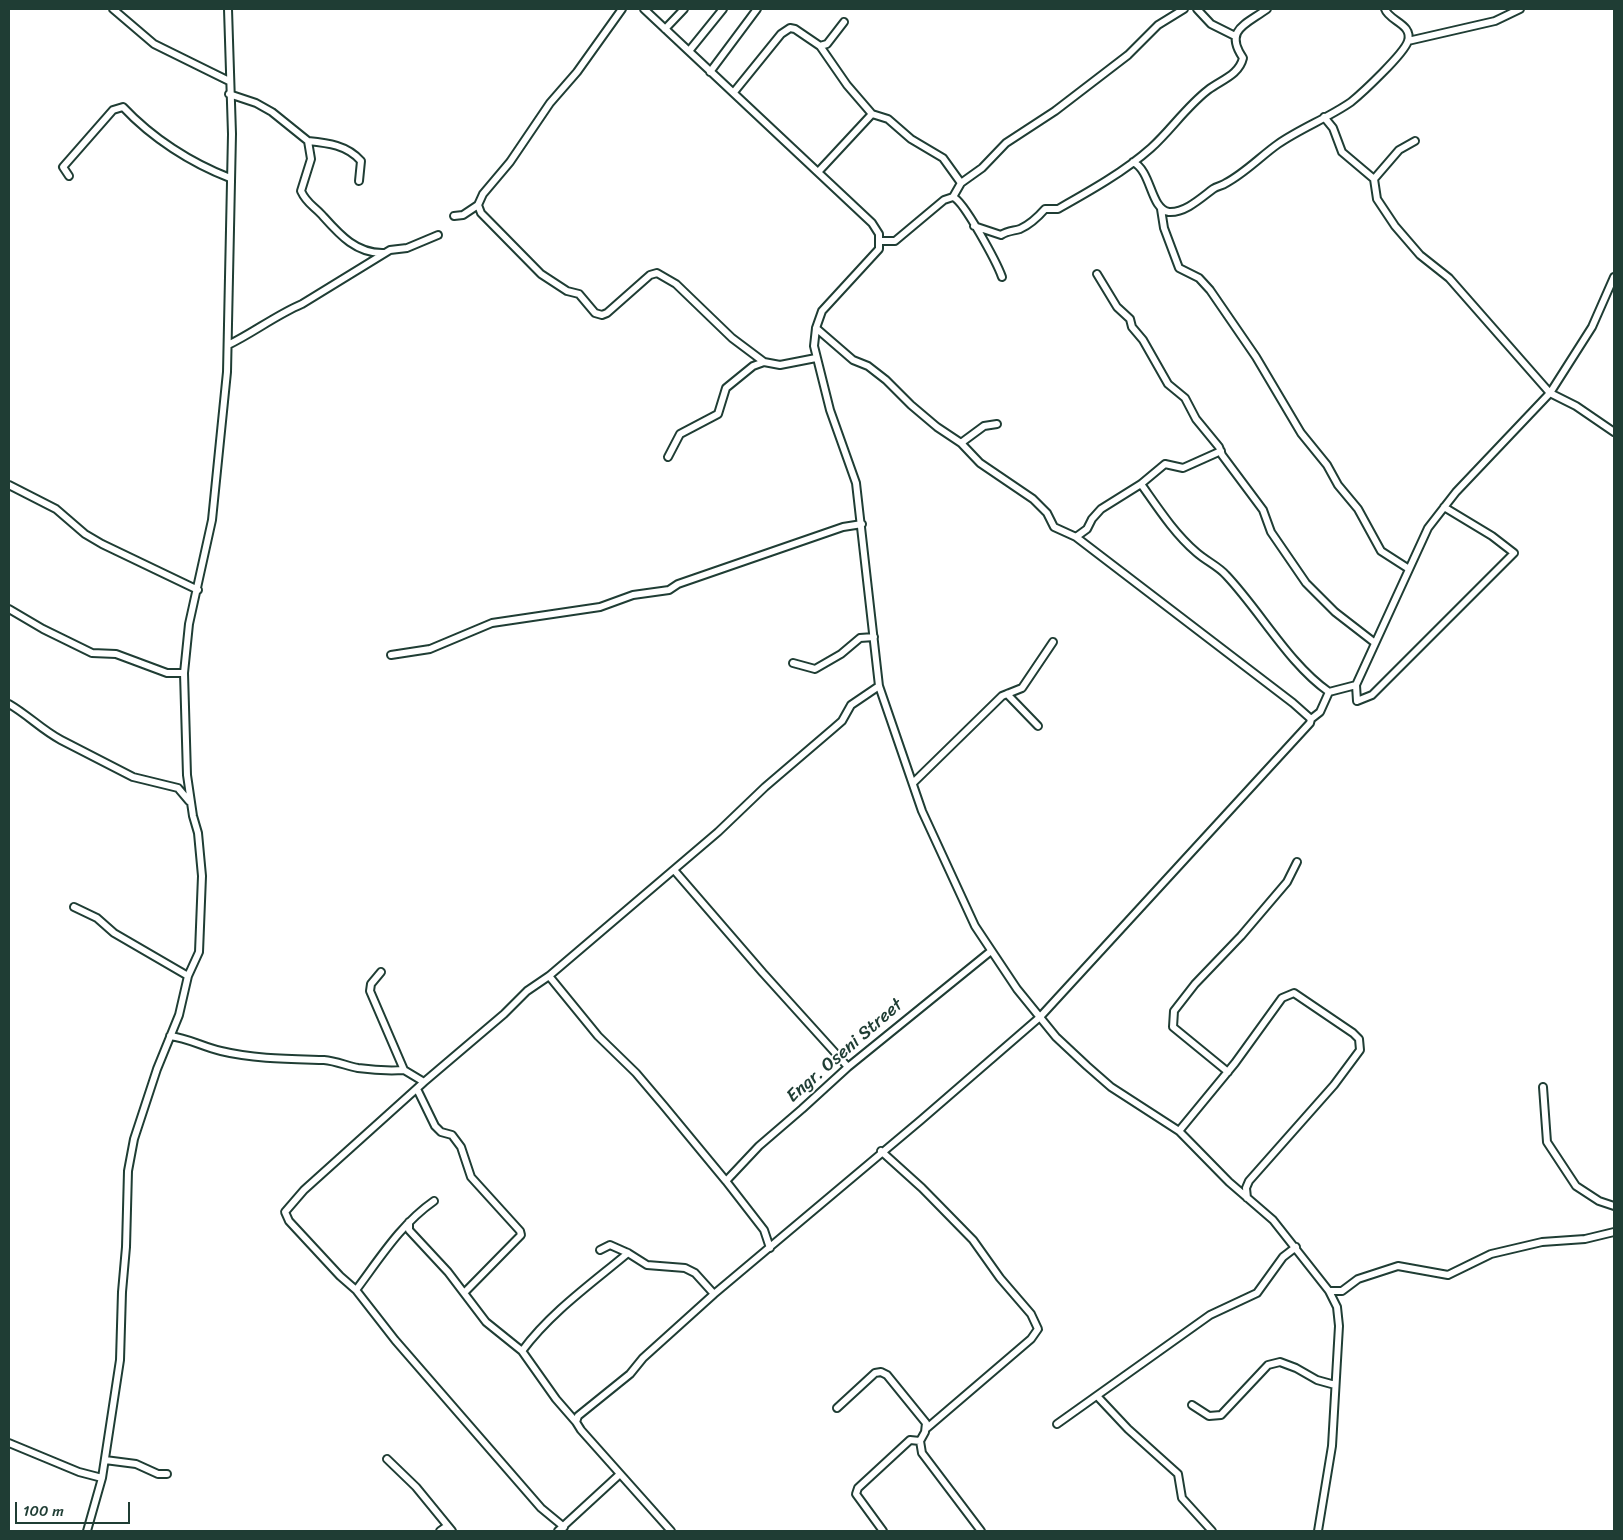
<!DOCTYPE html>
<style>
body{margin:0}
#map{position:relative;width:1623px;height:1540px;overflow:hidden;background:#fff;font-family:Sriracha,sans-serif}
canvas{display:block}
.frame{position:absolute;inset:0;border:10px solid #1f3d34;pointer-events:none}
.scale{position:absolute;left:15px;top:1502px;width:115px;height:22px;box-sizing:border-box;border:2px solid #1f3d34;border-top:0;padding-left:6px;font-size:15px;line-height:18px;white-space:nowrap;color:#1f3d34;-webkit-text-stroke:4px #fff;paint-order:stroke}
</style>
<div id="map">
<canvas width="1623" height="1540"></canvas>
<div class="frame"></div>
<div class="scale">100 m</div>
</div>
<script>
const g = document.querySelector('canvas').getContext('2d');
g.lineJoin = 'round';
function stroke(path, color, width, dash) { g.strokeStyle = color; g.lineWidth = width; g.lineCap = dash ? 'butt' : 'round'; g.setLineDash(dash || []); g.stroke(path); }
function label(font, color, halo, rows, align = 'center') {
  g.font = font + ' Sriracha,sans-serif'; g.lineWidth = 4; g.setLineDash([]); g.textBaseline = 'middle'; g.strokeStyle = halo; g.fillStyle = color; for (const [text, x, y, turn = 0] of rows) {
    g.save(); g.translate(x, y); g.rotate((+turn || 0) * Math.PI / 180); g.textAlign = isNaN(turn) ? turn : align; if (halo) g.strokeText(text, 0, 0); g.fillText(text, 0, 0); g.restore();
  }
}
const street = new Path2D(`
 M113,9L154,44L229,81
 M644,9L872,223L879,234V249L822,311L816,328L814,346L830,410L856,483L879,686L922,811L975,926L1017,989L1056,1037L1087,1066L1111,1087L1179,1131L1229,1182L1273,1220L1329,1291L1337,1307L1339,1326L1332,1446L1318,1531
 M1197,9L1211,24L1235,36
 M665,29L684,9
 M1408,41L1495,21L1520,9
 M820,46L847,85L872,114
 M689,51L723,9
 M710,72L757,9
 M734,92L781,34L790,28L795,29L820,46L827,44L844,22
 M229,94L256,103L272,112L308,141L311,159L301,191C307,204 313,205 322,215C339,234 356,254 384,253
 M1324,117L1333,128L1342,152L1374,179L1377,199L1395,226L1420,255L1449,278L1550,393L1576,406L1614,432
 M308,141C328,143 347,145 361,161L359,181
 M1133,162C1152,171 1150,209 1169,212C1185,213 1201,198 1213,189C1217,186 1222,186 1226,183C1245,173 1261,156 1278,144C1301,128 1328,118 1351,102C1362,93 1404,54 1408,41C1413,24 1389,21 1385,9
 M819,171L872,114L888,119L911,139L943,158L961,183L953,197
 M69,176L63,167L113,110L123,107C152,138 191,163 230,178
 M1374,179L1399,150L1415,141
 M961,183L982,168L1006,143L1055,111L1128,55L1158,25L1184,9
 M478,205L481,213L541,274L567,291L579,294L595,313L602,315L607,313L650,275L657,273L676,284L732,338L764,362L780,365L816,358
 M1161,209L1164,228L1179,268L1199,278L1210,290L1256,357L1301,433L1327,465L1338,485L1358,509L1381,551L1409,569
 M454,216L463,215L478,205L483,194L510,162L550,103L577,72L622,9
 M974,226L1001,235C1007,231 1013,231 1020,229C1029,225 1038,217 1045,209H1058C1090,191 1124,172 1151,148C1171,130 1186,107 1208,90C1221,80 1239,75 1243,58C1224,30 1245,25 1267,9
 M880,241H895L944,200L953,197C964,201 997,263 1002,277
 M1097,274L1117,307L1130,319L1132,327L1143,340L1168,384L1185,398L1196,419L1219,447L1222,455L1263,510L1271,532L1306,583L1335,612L1375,643
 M816,328L853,360L868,366L886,380L911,405L937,427L961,443L980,463L1033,499L1047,513L1054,527L1076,537L1293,703L1311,719
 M228,345C253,333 276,315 302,304L390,250L407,248L438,235
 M961,443L984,426L997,424
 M668,457L680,434L718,414L726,388L753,366L764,362
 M9,485L56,509L85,534L102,544L198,590
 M1076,537L1087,529L1092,519L1101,509L1141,484L1165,464L1183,468L1221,451
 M9,609L43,629L92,653L116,654L167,673H184
 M391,655L430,649L492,623L600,607L633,595L669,590L678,584L843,527L862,524
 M793,663L815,669L841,654L860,638L874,637
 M1356,685L1357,701L1372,695L1514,553L1492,536L1444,507
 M1329,692L1356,685L1428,528L1456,492L1550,393L1592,327L1614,277
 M1007,694L1038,726
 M9,704C28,715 42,730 61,740L133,777L178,788L189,801
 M914,782L1002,696L1022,688L1053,642
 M674,870L763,973L848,1067
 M74,907L97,918L114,933L188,976
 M381,972L371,984L370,991L404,1070L424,1082
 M549,976L598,1036L636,1073L664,1106L726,1181L764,1230L770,1248
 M170,1036C188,1038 203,1047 221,1051C254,1059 290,1059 324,1060C336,1061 347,1066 358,1068C373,1070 389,1071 404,1070
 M1228,1072L1173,1027L1174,1011L1195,984L1241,936L1287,882L1297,862
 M1543,1087L1547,1142L1576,1186L1599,1201L1614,1206
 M417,1089L435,1126L441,1132L452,1135L461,1147L471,1177L520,1231L521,1235L465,1292
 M1179,1131L1235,1063L1282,998L1294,993L1353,1033L1359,1039L1360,1050L1334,1085L1249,1181L1246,1188L1247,1198
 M881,1151L922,1188L973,1240L1000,1278L1031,1314L1038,1329L1031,1339L927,1428
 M726,1181L759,1146L802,1109L848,1067L991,951
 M409,1222V1230L448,1272L486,1322L522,1351L556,1399L576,1422
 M600,1250L610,1245L628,1253L647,1265L685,1268L695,1273L714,1294
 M356,1290C380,1258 401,1224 434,1201
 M1329,1291H1342L1358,1279L1398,1266L1448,1275L1491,1254L1542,1242L1585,1239L1614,1232
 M522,1351C551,1312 591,1284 628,1253
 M1097,1396L1128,1429L1178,1474L1182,1498L1212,1531
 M1192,1405L1209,1416L1221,1415L1268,1365L1280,1362L1296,1368L1317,1380L1335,1385
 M837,1408L875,1373L881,1372L887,1375L926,1423L925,1432L920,1441L922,1453L981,1531
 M1057,1424L1210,1315L1257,1293L1283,1257L1296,1247
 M9,1443L79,1472L102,1478
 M387,1459L416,1487L452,1531
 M105,1460L136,1464L158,1474H167
 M564,1527L541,1508L395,1340L356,1290L340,1276L289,1221L285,1212L304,1190L424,1082L504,1014L527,991L549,976L718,832L765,787L834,728L842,721L851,705L879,686
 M87,1531L102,1478L120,1360L122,1292L126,1247L128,1171L134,1139L157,1069L179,1015L188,976L199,952L202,876L198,833L193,816L187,775L184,673L189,624L212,520L227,372L232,134L228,9
 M440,1531L447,1526
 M558,1531L620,1474
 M671,1531L581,1430L576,1422L578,1416L630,1374L643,1358L714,1294L921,1120L1040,1017L1310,723L1311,719L1320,712L1329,692C1288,663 1261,612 1226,575C1218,566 1206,561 1196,552C1174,533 1158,508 1141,484
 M883,1531L856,1494L858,1488L910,1440L920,1441`);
stroke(street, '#1f3d34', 10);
stroke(street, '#fff', 6);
label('18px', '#1f3d34', '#fff', [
 ["Engr. Oseni Street",845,1051,-41]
]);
</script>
